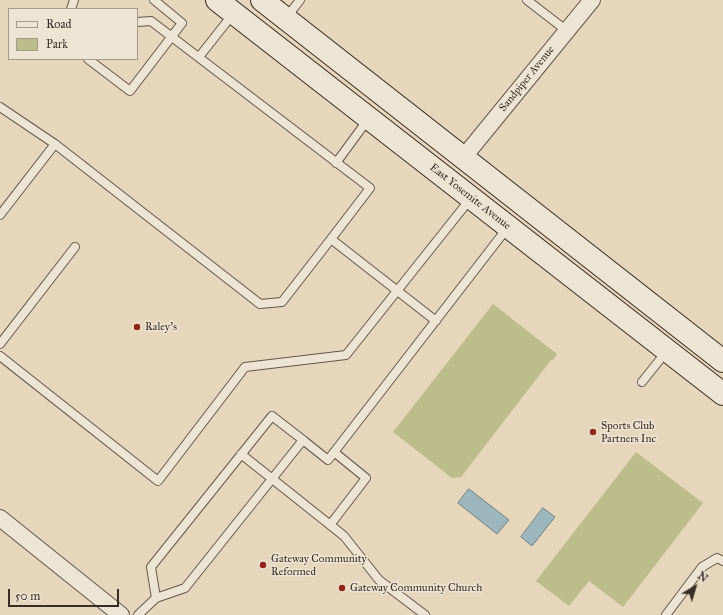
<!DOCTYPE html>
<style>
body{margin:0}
#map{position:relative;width:723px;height:615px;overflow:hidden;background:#e5d6bc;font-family:"IM FELL Great Primer",serif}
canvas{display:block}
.legend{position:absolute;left:8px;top:8px;width:130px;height:52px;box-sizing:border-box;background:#eee4d3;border:1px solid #a59b8d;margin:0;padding:5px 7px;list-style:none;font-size:12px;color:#382d25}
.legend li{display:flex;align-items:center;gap:8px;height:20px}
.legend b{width:20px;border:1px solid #a59b8d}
.north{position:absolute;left:675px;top:567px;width:40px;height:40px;-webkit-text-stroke:3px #eee4d3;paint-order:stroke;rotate:38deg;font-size:11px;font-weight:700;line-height:16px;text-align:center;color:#382d25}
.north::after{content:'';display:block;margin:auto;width:14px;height:18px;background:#382d25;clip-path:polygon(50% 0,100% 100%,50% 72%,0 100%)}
.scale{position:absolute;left:8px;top:589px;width:111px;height:18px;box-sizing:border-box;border:2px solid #382d25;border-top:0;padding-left:5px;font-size:12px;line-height:14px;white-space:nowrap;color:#382d25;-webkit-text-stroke:3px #eee4d3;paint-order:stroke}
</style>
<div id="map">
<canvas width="723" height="615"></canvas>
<ul class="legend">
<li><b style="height:5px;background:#eee4d3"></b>Road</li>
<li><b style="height:11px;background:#bdbc8b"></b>Park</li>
</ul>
<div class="north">N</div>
<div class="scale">50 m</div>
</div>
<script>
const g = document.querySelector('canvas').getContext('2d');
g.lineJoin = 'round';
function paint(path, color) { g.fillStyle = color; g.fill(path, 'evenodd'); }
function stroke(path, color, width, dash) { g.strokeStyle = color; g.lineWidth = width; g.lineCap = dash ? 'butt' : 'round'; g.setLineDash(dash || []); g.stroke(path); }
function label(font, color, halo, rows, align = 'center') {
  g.font = font + ' "IM FELL Great Primer",serif'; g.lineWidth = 3; g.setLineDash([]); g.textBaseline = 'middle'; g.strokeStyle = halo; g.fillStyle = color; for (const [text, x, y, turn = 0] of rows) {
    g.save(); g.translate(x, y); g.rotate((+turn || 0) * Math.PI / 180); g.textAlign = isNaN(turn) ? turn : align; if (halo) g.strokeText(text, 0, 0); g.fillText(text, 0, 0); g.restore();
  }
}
paint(new Path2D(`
 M493,304L557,354L553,360H551L461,477L452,478L393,432Z
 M636,452L703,503L623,607L589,581L569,606L536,581Z`), '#bdbc8b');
const water = new Path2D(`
 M469,489L509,520L497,534L458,503Z
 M543,508L555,517L532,546L521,537Z`);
paint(water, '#9cb6bd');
stroke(water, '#747f80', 1);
const lane = new Path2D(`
 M527,0L567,31
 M71,9L74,0
 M286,18L300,0
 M137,22L151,21L370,188L331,239L436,321
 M199,57L233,14
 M88,59L130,91L182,23L154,0
 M0,107L55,144L260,304L282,302L331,239
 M336,163L369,118
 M0,215L55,144
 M0,344L75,247
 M0,356L158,481L245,367L346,355L471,198
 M642,382L666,352
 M303,440L328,460L508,227
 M241,454L344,536L379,580L425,615
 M330,525L366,478L334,452
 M138,615L156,598L185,588L303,440L272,416L151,567L156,598
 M666,615L702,567L717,558L723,561`);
const street = new Path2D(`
 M463,158L592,0
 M0,518L121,615`);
const secondary = new Path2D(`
 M217,0L723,394
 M262,0L723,361`);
stroke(lane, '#63574b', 10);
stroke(street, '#63574b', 18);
stroke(secondary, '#382d25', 24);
stroke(lane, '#eee4d3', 8);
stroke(street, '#eee4d3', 16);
stroke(secondary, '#eee4d3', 22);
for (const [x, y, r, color] of [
 [137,327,4,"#8f2418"],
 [593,432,4,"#8f2418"],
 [263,565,4,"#8f2418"],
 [342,588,4,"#8f2418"]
]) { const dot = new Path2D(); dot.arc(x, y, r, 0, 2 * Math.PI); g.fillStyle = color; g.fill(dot); stroke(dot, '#eee4d3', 1.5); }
label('11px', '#382d25', '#eee4d3', [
 ["Sandpiper Avenue",527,79,-51],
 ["East Yosemite Avenue",470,197,38]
]);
label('11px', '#382d25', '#eee4d3', [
 ["Raley's",145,327],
 ["Sports Club",601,426],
 ["Partners Inc",601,439],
 ["Gateway Community",271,559],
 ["Reformed",271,572],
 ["Gateway Community Church",350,588]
], 'left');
</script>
